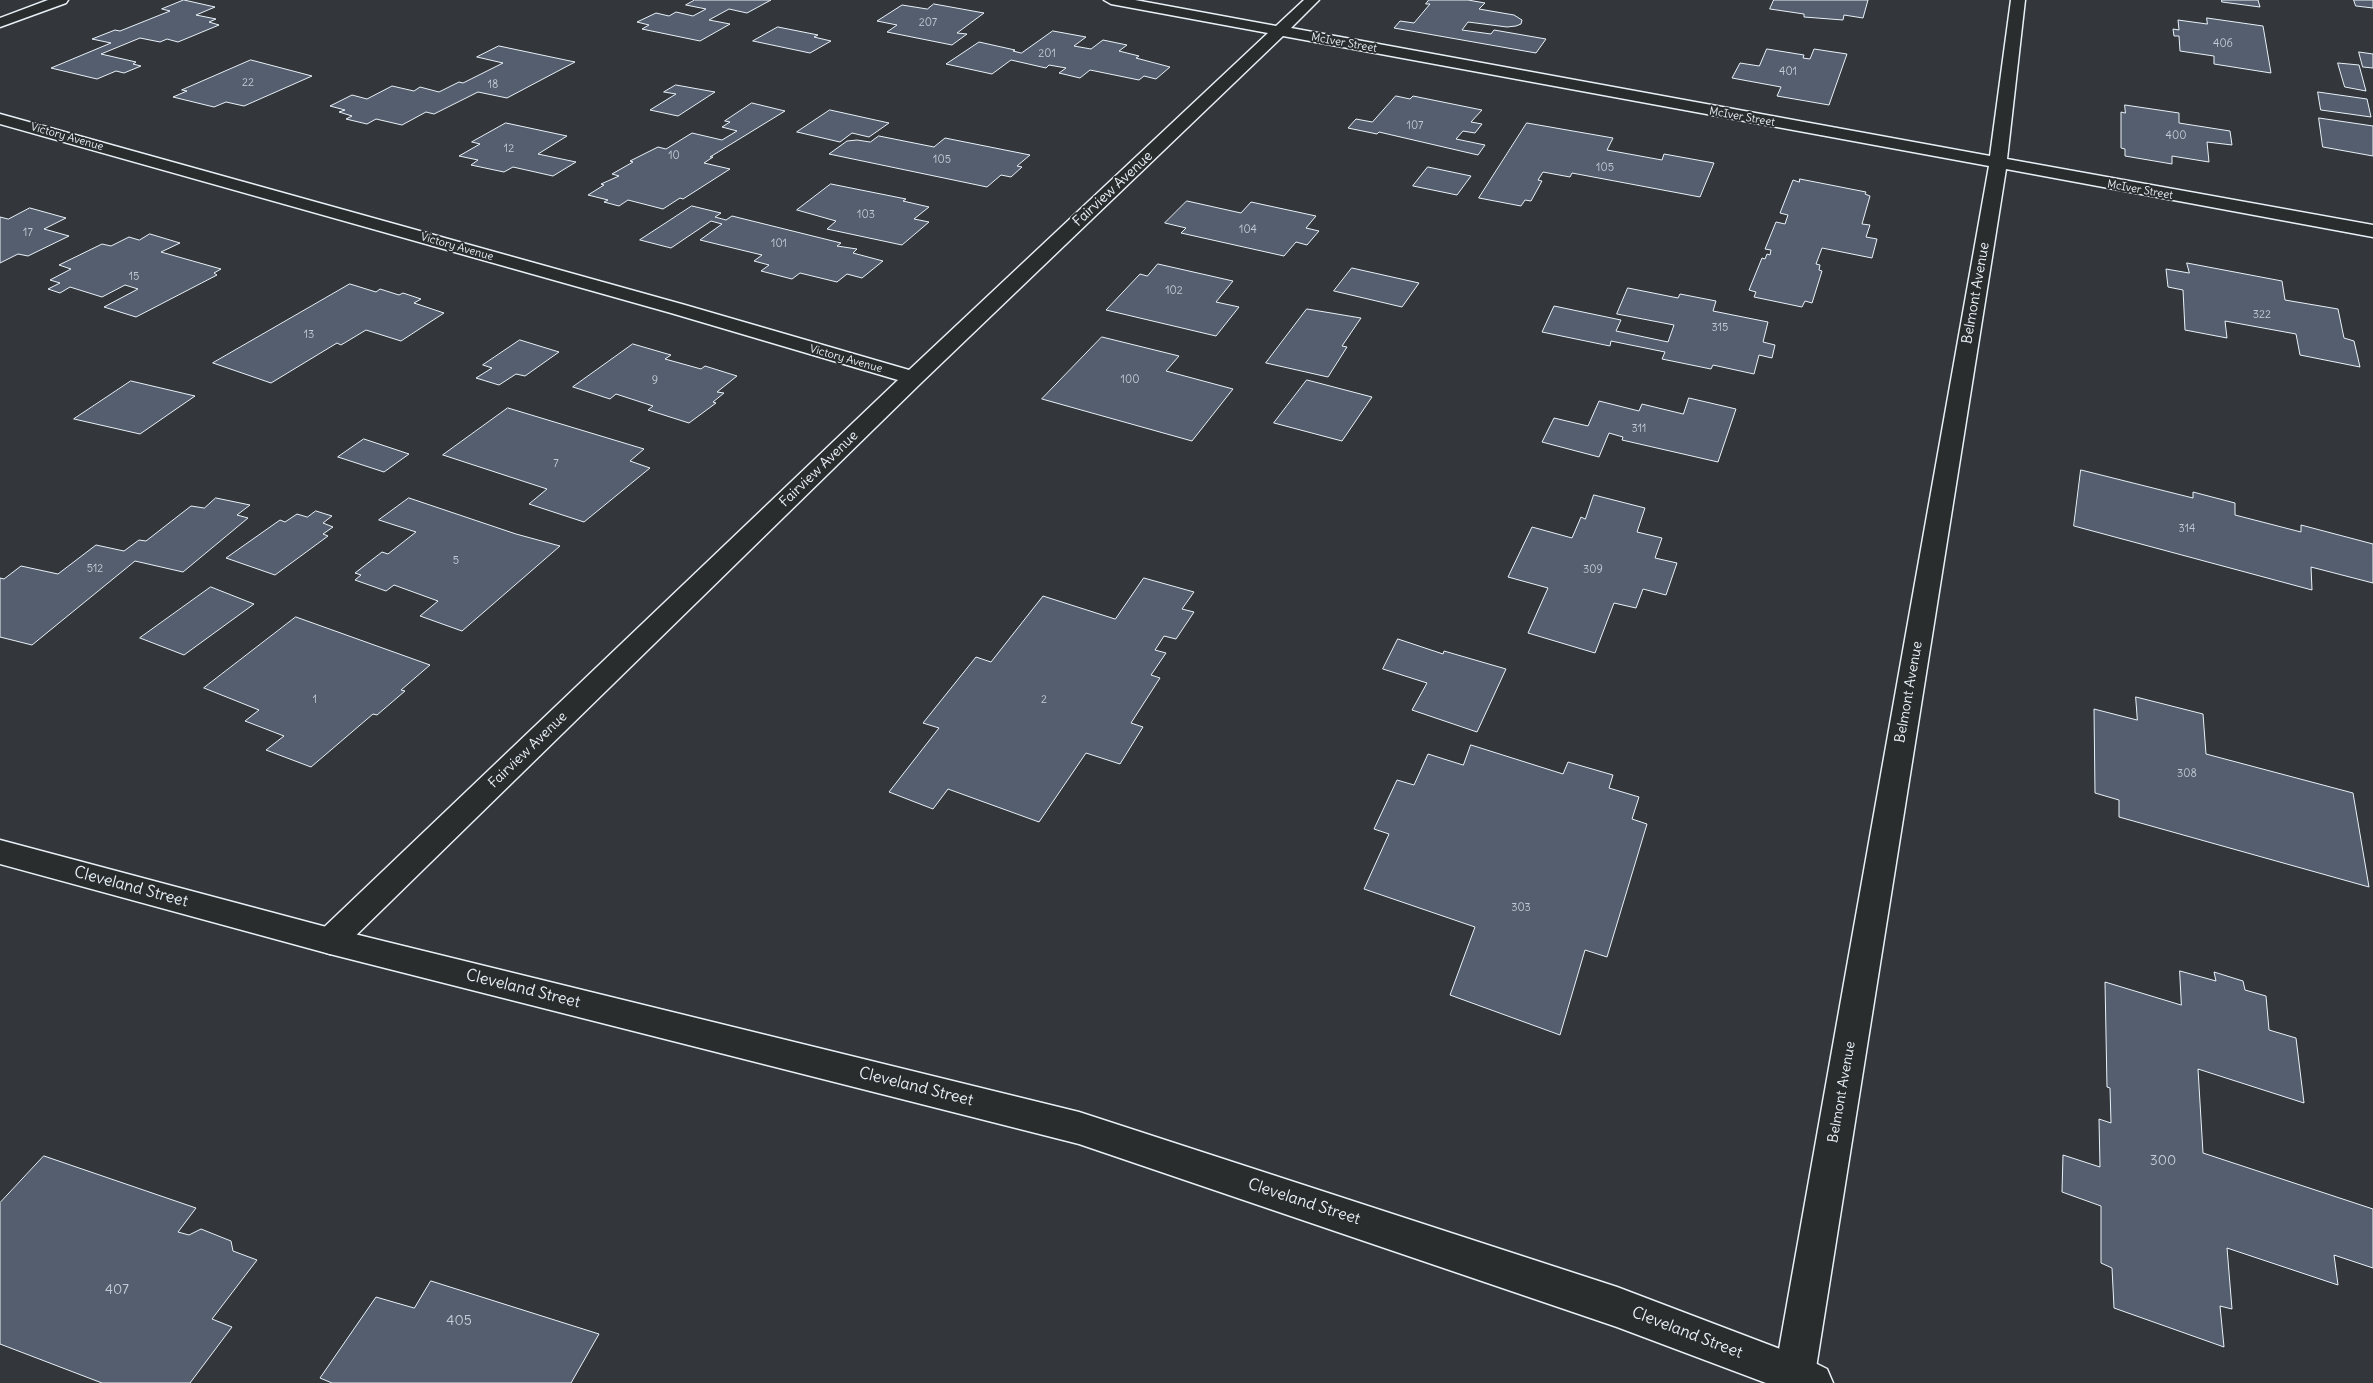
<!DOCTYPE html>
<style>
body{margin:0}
canvas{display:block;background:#33373b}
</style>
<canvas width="2373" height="1383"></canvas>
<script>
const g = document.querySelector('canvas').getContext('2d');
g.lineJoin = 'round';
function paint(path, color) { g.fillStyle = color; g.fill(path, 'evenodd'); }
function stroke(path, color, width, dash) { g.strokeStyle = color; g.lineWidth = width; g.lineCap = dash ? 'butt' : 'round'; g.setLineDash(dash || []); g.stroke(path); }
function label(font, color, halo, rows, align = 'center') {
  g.font = font + ' Delius,sans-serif'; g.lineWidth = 4; g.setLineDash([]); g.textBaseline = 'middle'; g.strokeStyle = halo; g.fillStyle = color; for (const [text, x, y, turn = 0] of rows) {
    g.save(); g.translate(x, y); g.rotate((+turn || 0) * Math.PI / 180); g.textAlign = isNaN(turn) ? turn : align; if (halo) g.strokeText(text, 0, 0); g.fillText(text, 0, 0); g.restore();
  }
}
const building = new Path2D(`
 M184,0L215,7L196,15L216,19L209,22L219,25L178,42L167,39L160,42L140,38L101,54L136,62L133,64L141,66L124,73L116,71L97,79L51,68L111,43L92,39L115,30L120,31L170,11L162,9Z
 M695,0H771L747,13L729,9L709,20L730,24L700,41L642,29L649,25L637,22L656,13L669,16L676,12L693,16L706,9L686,5Z
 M1429,0H1468L1485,3L1479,9L1514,15L1522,20L1521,24L1516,26L1507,27L1468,22L1462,30L1491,34L1494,30L1546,39L1536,53L1394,28L1400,21L1414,23L1430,4H1426Z
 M1774,0H1868L1863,18L1844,15L1843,20L1804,17V14L1770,9Z
 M2222,0H2258L2260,7L2222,2Z
 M2354,0H2373V8L2356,6Z
 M934,4L984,13L957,33L967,34L952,45L887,32L897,25L877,21L902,5L927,9Z
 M2207,18L2263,26L2271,73L2214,64V56L2180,51L2179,36H2174L2173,29L2179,30L2178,20L2207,24Z
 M778,27L818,35L814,37L831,41L810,53L753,41Z
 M1053,31L1086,37L1074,46L1091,49L1103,40L1127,45L1119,51L1139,56L1136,58L1170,67L1156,79L1144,76L1139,80L1090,70L1080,78L1059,73L1066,68L1049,65L1046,68L1011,60L992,74L946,64L979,42L1015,50L1013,51L1021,53Z
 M499,46L575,62L507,98L478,92L434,114L426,112L402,125L376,119L367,124L346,119L352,116L339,112L345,110L330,106L352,95L367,99L392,86L414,91L420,87L439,92L459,82L463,83L503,63L477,57Z
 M1767,49L1804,55L1803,58L1810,59L1814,49L1847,54L1829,105L1777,96L1781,87L1732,78L1740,63L1759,66Z
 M2359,52L2373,54V68L2363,67Z
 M251,60L312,76L244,106L226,102L214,107L173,97L187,91L182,90Z
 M2338,63L2359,65L2366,91L2345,87Z
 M676,85L715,92L678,116L650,110L676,94L664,92Z
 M2318,92L2367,99L2371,117L2321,110Z
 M1396,96L1410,99L1413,96L1482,110L1471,122L1482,124L1475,133L1463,131L1456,139L1485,145L1478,155L1379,132L1377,134L1348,128L1356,119L1372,122Z
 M752,103L785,111L710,157H713L704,163L730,169L683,199L680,198L663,209L628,200L619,206L604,202L608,200L588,195L604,185L601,184L619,176L612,174L633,162L630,161L658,147L666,149L692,133L722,140L737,131L722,127L730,122L725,121Z
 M2125,105L2179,113V123L2230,131L2232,145L2207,142L2209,162L2172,156V164L2125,156V149L2121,148V112L2125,113Z
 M830,110L889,123L869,137L852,133L840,142L797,132Z
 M2319,118L2373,126V156L2323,147Z
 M506,123L567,136L538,154L576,162L553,176L513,167L504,172L471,165L478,160L459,156L480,144L472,142Z
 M1527,123L1613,138L1607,150L1662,160L1664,154L1714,163L1700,197L1572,173L1570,177L1543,172L1538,180L1542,181L1531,201L1525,200L1521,206L1479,198Z
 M879,136L934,147L945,138L1030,155L1017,166L1022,167L1011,177L1001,175L987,187L829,154L847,141L857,140L870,142Z
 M1428,167L1471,176L1457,195L1413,186Z
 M1800,179L1866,192L1865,194L1870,196L1862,224L1870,225L1866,237L1877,239L1872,258L1822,248L1816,264L1820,265L1819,270L1822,271L1812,303L1805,301L1802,307L1754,297L1756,292L1749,290L1762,258L1765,259L1767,254L1770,255L1771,250L1765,249L1776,222L1785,224L1788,215L1780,213L1793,180L1799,182Z
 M831,184L906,199L903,201L929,207L914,219L929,222L902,245L827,229L836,221L797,210Z
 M1187,201L1241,213L1251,202L1316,216L1306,228L1319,231L1307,245L1296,242L1284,256L1181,233L1186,228L1165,223Z
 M692,206L721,213L715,217L726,220L732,216L841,243L837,246L857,249L853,253L883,261L862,278L847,274L837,282L800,273L792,279L761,271L769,265L754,261L762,255L700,240L722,224L711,221L671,248L640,240Z
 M30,208L66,218L44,229L69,236L28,256L18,254L0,263V217L8,219Z
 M150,234L180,243L161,252L221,269L214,273L217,275L136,317L104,307L138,289L125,285L102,297L70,287L60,293L48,289L60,283L50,280L71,269L59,265L102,244L111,246L129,237L139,240Z
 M2187,263L2282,281L2285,300L2338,309L2344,338L2354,341L2360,367L2300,355L2296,334L2225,321L2227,338L2185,330L2183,290L2168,287L2166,269L2189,273Z
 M1158,264L1233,281L1216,302L1239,307L1216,336L1106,310L1140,274L1147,276Z
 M1352,268L1419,283L1402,307L1334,291Z
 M350,284L376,292L380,289L399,295L403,293L421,299L414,303L444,313L401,341L366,330L341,345L337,343L271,383L213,363Z
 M1628,288L1678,298L1680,294L1716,301L1713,311L1768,322L1763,342L1775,345L1772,358L1759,355L1754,374L1713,365L1711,369L1662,359L1665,352L1611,341L1610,346L1542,332L1554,306L1621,320L1616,331L1668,342L1674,325L1617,314Z
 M1307,309L1361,318L1342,346L1347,347L1328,377L1266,363Z
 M1102,337L1179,356L1166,371L1233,389L1192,441L1042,399Z
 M520,340L559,352L525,376L516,374L499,385L476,378L492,368L483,365Z
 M633,344L671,355L665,359L701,369L705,366L737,376L717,392L724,393L713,402L716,403L689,423L648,410L653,406L616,394L610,399L573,387Z
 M1307,380L1372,397L1342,441L1274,423Z
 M131,381L195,396L140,434L74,419Z
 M1689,398L1736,409L1718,462L1622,440L1623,437L1609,433L1599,457L1542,442L1554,418L1588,426L1599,401L1639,411L1642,404L1683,414Z
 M508,408L644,449L630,461L650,468L584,522L529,504L547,489L443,455Z
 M364,439L409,454L384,472L338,457Z
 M2081,470L2193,498V492L2235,503V515L2301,532V525L2373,544V583L2311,567L2312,590L2074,526Z
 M1594,495L1645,508L1637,532L1662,538L1655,558L1677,563L1666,595L1643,589L1636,608L1614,603L1595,653L1528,633L1548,588L1508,577L1532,527L1572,538L1581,517L1585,519Z
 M216,498L250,505L237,515L248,518L183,572L135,561L32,645L0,637V578L4,579L21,566L58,574L96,545L124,551L139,540L146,541L191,506L204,508Z
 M409,498L516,534L560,546L462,631L420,616L438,601L394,585L386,591L355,580L361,575L355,573L382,552L388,554L416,532L379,520Z
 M316,511L332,516L323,523L333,527L323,534L328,536L275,575L226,558L280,520L285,522L297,514L307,517Z
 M1144,578L1194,592L1182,609L1194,612L1176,639L1164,636L1155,650L1166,653L1151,675L1160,678L1131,723L1143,727L1120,764L1086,753L1039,822L948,789L933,809L889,792L939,728L923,723L976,657L991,662L1043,596L1115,619Z
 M211,587L254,604L184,655L140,638Z
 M296,617L430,665L401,690L405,691L377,715L373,714L311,767L266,750L284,736L245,721L259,710L204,688Z
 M1398,639L1443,654L1444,651L1506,669L1477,732L1412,710L1427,683L1383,669Z
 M2136,697L2203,714L2206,754L2353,793L2369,887L2119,817V800L2095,793L2094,709L2137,720Z
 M1471,745L1563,774L1568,762L1613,775L1609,788L1639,797L1632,819L1647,824L1607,957L1585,950L1560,1035L1450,995L1475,927L1364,889L1389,834L1374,829L1397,780L1414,785L1428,754L1463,765Z
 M2180,971L2216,981L2214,972L2243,981L2245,990L2266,996L2269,1030L2296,1038L2304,1103L2198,1069L2203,1153L2373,1209V1268L2334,1255L2338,1285L2227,1248L2232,1309L2220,1306L2224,1347L2114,1308L2112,1268L2101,1263V1206L2062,1192L2063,1155L2100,1167L2099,1119L2111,1123L2110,1088L2107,1087L2105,982L2181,1005Z
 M44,1156L196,1208L178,1232L189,1235L201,1229L231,1241L233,1251L257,1260L212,1319L232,1327L190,1383H102L0,1344V1203Z
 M431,1281L599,1334L571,1383H332L320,1378L376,1297L414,1308Z`);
paint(building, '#555e6f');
stroke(building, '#e8f1f8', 1);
const street = new Path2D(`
 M48,0H68L66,3L0,27V18Z
 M1104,0H1135L1276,26L1304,0H1319L1291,28L1990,156L2011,0H2025L2007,159L2373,225V237L2006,169L1815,1374L1811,1383H1771L1775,1372L1989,166L1283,36L921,383L341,950L330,954L319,950L314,941L319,932L898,380L671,313L0,124V114L685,305L909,370L1268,33L1111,4Z`);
const secondary = new Path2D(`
 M0,840L330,928L1079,1112L1617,1287L1809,1360L1827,1369L1833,1383H1766L1617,1327L1079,1144L330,954L0,864Z`);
stroke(street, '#e8f1f8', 3);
stroke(secondary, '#e8f1f8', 3);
paint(street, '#2a2d2e');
paint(secondary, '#2a2d2e');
label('11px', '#c3ccd6', null, [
 ["207",928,23],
 ["406",2223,44],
 ["201",1047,54],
 ["401",1788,72],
 ["22",248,83],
 ["18",493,85],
 ["107",1415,126],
 ["400",2176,136],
 ["12",509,149],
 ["10",674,156],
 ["105",942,160],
 ["105",1605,168],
 ["103",866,215],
 ["104",1248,230],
 ["17",28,233],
 ["101",779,244],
 ["15",134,277],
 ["102",1174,291],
 ["322",2262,315],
 ["315",1720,328],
 ["13",309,335],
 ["100",1130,380],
 ["9",655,381],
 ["311",1639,429],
 ["7",556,464],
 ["314",2187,529],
 ["5",456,561],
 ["512",95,569],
 ["309",1593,570],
 ["1",315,700],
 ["2",1044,700],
 ["308",2187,774],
 ["303",1521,908]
]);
label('11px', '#e8f1f8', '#2a2d2e', [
 ["McIver Street",1344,43,10],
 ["McIver Street",1742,117,10],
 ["Victory Avenue",67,137,16],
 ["McIver Street",2140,190,10],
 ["Victory Avenue",457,247,16],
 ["Victory Avenue",846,359,16]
]);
label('14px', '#e8f1f8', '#2a2d2e', [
 ["Fairview Avenue",1113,189,-43],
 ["Belmont Avenue",1976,293,-80],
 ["Fairview Avenue",819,469,-44],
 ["Belmont Avenue",1909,692,-80],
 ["Fairview Avenue",528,750,-44],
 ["Belmont Avenue",1842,1092,-80]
]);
label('14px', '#c3ccd6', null, [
 ["300",2163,1161],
 ["407",117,1290],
 ["405",459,1321]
]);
label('16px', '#e8f1f8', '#2a2d2e', [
 ["Cleveland Street",131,887,15],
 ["Cleveland Street",523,989,14],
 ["Cleveland Street",916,1087,14],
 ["Cleveland Street",1304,1202,18],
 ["Cleveland Street",1687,1333,21]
]);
</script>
